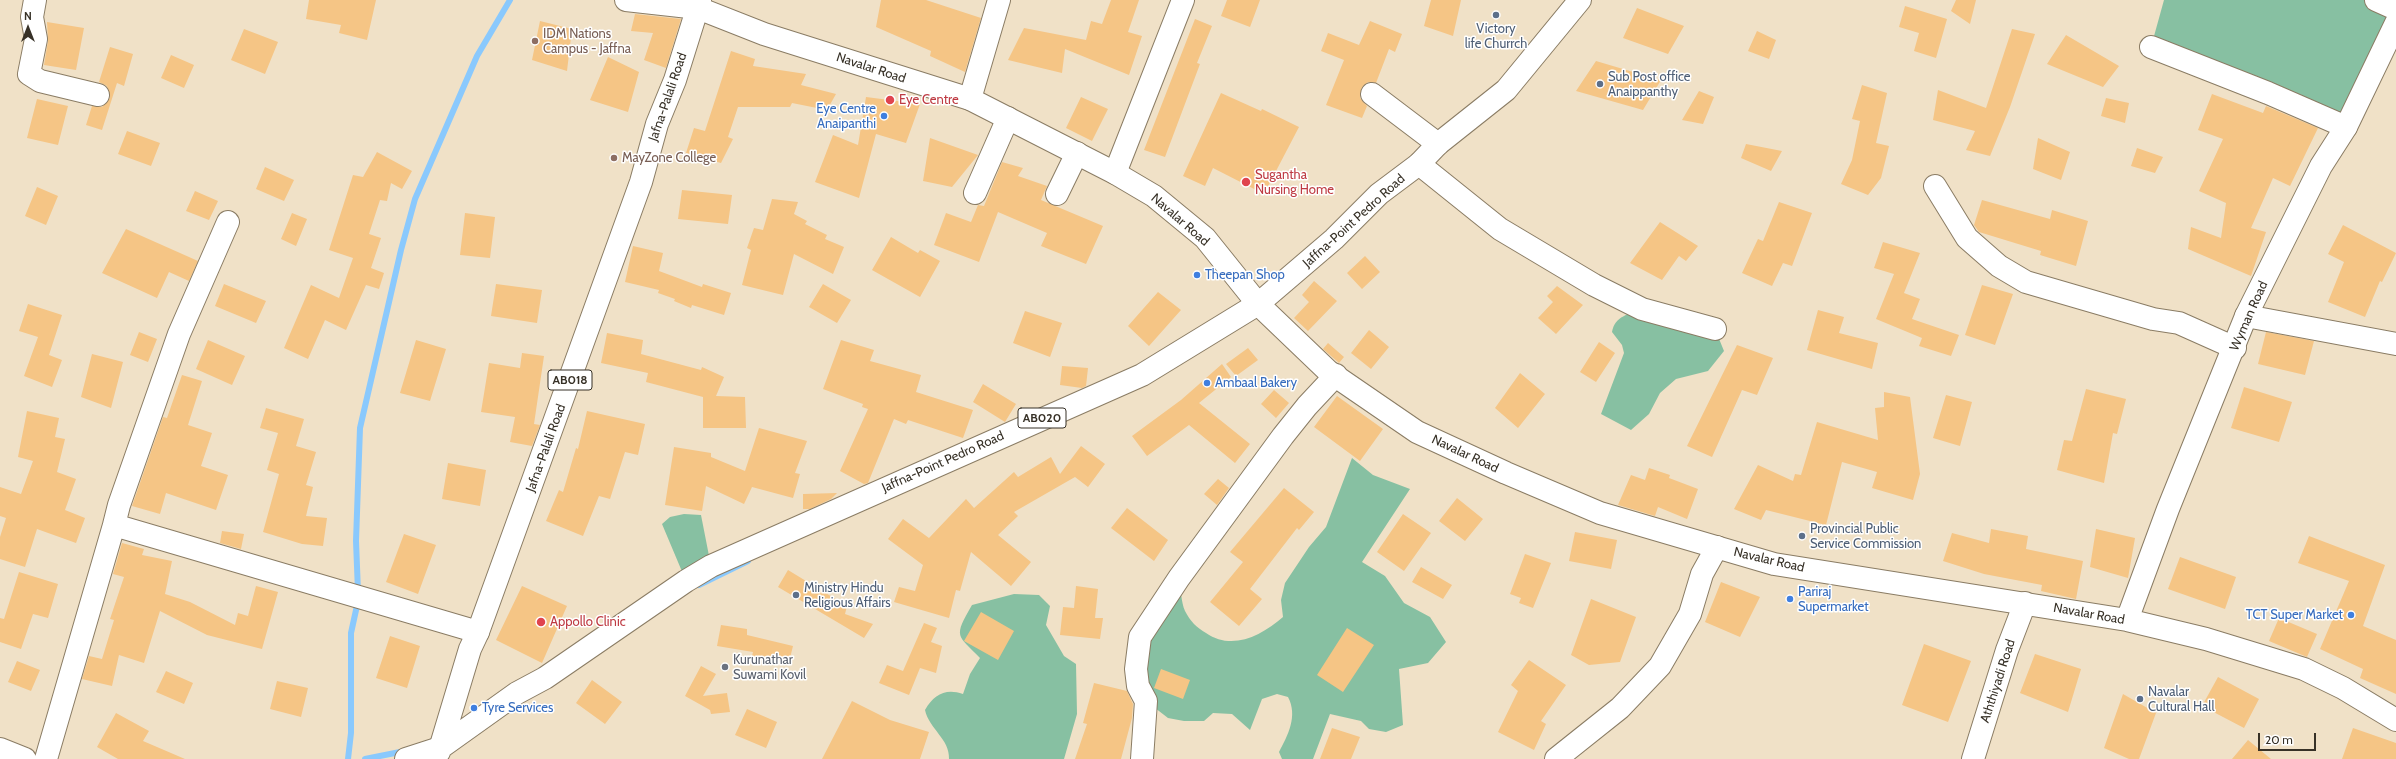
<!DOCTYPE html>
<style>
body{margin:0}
#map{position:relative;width:2396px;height:759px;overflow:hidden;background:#f0e1c7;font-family:Cabin,sans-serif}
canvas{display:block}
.north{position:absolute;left:8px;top:8px;width:40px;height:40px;-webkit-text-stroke:3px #fff;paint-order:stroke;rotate:0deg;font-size:11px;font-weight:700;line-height:16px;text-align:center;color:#373127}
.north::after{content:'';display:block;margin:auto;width:14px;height:18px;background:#373127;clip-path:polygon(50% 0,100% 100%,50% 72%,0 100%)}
.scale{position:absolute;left:2258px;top:733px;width:58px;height:18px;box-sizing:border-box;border:2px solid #373127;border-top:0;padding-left:5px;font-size:12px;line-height:14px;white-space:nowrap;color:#373127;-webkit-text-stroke:3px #fff;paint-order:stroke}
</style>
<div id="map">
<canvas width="2396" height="759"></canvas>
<div class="north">N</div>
<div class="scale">20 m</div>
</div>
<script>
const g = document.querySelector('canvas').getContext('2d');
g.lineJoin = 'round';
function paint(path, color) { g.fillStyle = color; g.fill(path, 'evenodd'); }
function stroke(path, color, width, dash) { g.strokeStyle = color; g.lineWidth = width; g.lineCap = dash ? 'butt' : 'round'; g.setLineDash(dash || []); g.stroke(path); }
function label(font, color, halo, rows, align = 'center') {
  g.font = font + ' Cabin,sans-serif'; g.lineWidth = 3; g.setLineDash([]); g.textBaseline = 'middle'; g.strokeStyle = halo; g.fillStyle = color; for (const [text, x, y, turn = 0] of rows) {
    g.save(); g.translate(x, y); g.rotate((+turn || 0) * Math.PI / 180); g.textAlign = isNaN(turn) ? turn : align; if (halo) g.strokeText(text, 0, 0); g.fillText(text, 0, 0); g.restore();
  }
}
paint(new Path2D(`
 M2164,0H2376L2396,9L2346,127L2151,47Z
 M1642,309L1715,329L1724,351L1708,371L1676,379L1660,393L1649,414L1631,430L1601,414L1624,353L1622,345L1612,332C1615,316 1629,314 1642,309Z
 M1352,458L1373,475L1410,489L1362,562L1385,576L1404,603L1430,617L1446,642L1428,663L1399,669L1403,725L1386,732L1369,729L1361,721L1330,714L1313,759H1282L1279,752C1288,735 1298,716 1288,697L1277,694L1262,699L1250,730L1232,714L1213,713L1204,721H1184L1168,718L1146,701L1136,669L1179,578C1181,589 1181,602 1185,611C1190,621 1197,628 1206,633C1232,651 1261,636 1283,617L1281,600L1285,583L1309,547L1326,527Z
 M684,514L701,515L711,566L686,581L662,524L670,517Z
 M1014,594L1039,595L1050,606L1046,625L1064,656L1076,664L1077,714L1064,759H949C950,739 929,729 925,710C934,694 946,688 963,694L970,674L980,658C957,634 953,638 972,605Z`), '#87c0a2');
stroke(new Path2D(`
 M699,585L748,561
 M358,592L356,541L360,428L401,250L415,199L477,56L510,0
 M348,759L351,733V633L358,601
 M365,759L405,751`), '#8ac9fd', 6);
paint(new Path2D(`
 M309,0H376L367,40L339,33L341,25L306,19Z
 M881,0H926L981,18L965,72L930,56L931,51L876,27Z
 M1111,0H1139L1128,32L1142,36L1129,75L1065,49L1062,73L1008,60L1024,28L1086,40L1091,21L1102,24Z
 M1227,0H1260L1250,27L1221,16Z
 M1431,0H1461L1453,36L1424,26Z
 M1956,0H1976L1970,24L1951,11Z
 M1905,6L1947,19L1936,58L1914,51L1919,33L1899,27Z
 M1637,8L1684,26L1668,54L1623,38Z
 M635,14L681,19L666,68L644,60L653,33L631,31Z
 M1195,19L1212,26L1197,63L1200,64L1165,157L1144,150Z
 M540,21L572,29L567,71L532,60Z
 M1370,21L1402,34L1395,52L1389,49L1376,83L1368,82L1362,87L1360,98L1367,106L1362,118L1326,105L1344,60L1321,51L1328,33L1359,45Z
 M47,22L84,28L76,70L44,65L48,41Z
 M244,29L278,42L265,74L231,60Z
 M2012,29L2035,34L2010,107L1990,156L1966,150L1975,131L1933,120L1938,90L1986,108Z
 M1757,31L1776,40L1769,59L1748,51Z
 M2066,35L2119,66L2103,87L2047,64Z
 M110,47L133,54L124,86L117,83L102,130L86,125L92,106L102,107L110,98L107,86L99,82Z
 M731,51L755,59L753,66L806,74L801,85L836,94L827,110L792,103L790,107H738L728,137L733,139L721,163L686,153L694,128L705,131Z
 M171,55L194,65L184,88L161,78Z
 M608,57L639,72L628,112L590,100Z
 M1596,61L1650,77L1661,80L1643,110L1576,91Z
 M1862,85L1887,93L1876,143L1889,146L1881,178L1868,195L1841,184L1852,160L1860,121L1852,119Z
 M1699,91L1714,97L1703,124L1682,120Z
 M1221,93L1261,111L1262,109L1299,127L1264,194L1213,168L1205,186L1183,176Z
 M2212,94L2263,113L2266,106L2318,128L2290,186L2273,178L2251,228L2266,232L2251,276L2188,249L2191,227L2221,238L2226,203L2199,191L2223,139L2198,130Z
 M866,97L920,104L906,143L876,134L859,198L815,182L833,135L858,145Z
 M1081,97L1108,109L1092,141L1066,128Z
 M2106,98L2129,103L2125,123L2101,116Z
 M37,99L68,106L58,145L27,138Z
 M127,131L160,143L151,166L118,154Z
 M930,138L978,155L952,187L923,181Z
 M2038,138L2070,152L2061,180L2033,169Z
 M1746,144L1782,151L1771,171L1741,158Z
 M2137,148L2163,157L2155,173L2131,166Z
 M377,152L412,171L402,189L391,183L387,201L380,200L369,234L381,238L371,268L384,273L379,289L366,285L346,330L325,320L308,359L284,348L311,285L339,298L353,258L329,250L353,175L363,177Z
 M1002,162L1023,168L1018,176L1047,186L1041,200L1103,226L1086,264L1041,246L1047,233L998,212L979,262L934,245L946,213L971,222L978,205L984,206Z
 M265,167L294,180L284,201L256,189Z
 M37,187L58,196L46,225L25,216Z
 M682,190L732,195L728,224L678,219Z
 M195,191L218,201L209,220L186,211Z
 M772,199L798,202L794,214L807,221L805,224L827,235L825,239L844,247L833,274L794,254L783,295L742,285L751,250L747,248L754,228L763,230Z
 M1982,200L2050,219L2052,210L2088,221L2076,266L2040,255L2041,251L1979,232L1974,225Z
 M1779,202L1812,213L1792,266L1783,263L1772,286L1742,273L1758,239L1763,241Z
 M292,213L307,219L296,246L281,239Z
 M465,213L495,217L490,258L460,255Z
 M1660,222L1698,246L1686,261L1679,256L1662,280L1630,263Z
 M2343,225L2396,253L2382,282L2380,281L2365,317L2328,302L2344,262L2328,254Z
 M126,229L198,261L189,281L169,272L157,298L102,273Z
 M891,237L918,253L920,250L940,261L920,297L872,270Z
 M1883,242L1920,253L1904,293L1920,299L1912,319L1959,335L1951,356L1919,346L1922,338L1876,319L1894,274L1874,268Z
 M633,246L663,253L659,271L702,287L703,284L731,293L724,315L692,305L691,308L674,301L675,299L658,293L659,290L625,282Z
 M1365,256L1380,272L1362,289L1347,273Z
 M1314,281L1337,301L1308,331L1294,318L1309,302L1302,295Z
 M224,284L266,301L256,323L215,306Z
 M496,284L542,290L537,323L491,316Z
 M823,284L851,300L837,323L809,307Z
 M1982,285L2013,294L1995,345L1965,335Z
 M1557,286L1583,305L1556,334L1538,318L1553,302L1547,296Z
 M1158,292L1181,310L1149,346L1128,326Z
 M28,304L62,315L49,355L62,360L52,387L24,376L38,337L19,331Z
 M1818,310L1844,317L1839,333L1878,343L1872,369L1807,350Z
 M1025,311L1062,323L1050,357L1013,343Z
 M1369,330L1389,347L1371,369L1351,353Z
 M139,332L157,339L148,362L130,355Z
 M2266,332L2314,341L2305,375L2258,364Z
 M607,333L643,340L641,354L701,370L702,367L724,377L716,396L745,397L746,428H703V397L646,382L648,373L601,363Z
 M208,340L245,356L232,385L196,369Z
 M416,340L446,349L430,401L400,393Z
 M841,340L874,350L870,361L921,375L916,392L973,410L963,438L908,420L906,424L894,419L868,483L864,484L840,471L868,409L862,407L863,404L823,389Z
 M1599,342L1615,353L1596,382L1580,372Z
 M1328,343L1344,357L1339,363L1323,349Z
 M1737,345L1773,358L1757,395L1742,390L1712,457L1687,446Z
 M1248,348L1258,360L1236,376L1226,364Z
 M522,353L544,356L534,424L540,425L532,446L510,442L515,417L481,412L489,363L520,368Z
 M92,354L123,362L111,408L81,397Z
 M1222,364L1231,377L1199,403L1250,444L1235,463L1189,425L1147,456L1132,436L1181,400Z
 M1062,366L1088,368L1086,386L1082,388L1060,385Z
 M1520,373L1545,394L1518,428L1495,408Z
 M182,375L202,381L188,425L212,433L201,466L228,475L216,510L166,493L160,514L132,506L163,417L167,418Z
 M983,384L1016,404L1005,422L973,402Z
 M2244,387L2292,402L2279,442L2231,428Z
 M2086,389L2126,399L2117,434L2113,433L2104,483L2057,470L2064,440L2072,441Z
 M1274,390L1289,403L1276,418L1261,404Z
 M1884,392L1910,397L1920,474L1913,500L1872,488L1877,472L1842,462L1826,525L1766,510L1761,520L1734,509L1758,465L1793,481L1795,474L1801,475L1817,422L1878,440L1875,408L1884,407Z
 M1946,395L1972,402L1960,446L1933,438Z
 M1337,396L1383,429L1360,461L1314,427Z
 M266,408L304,419L296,446L316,452L306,485L313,487L306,516L327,518L323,546L302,544L263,532L279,474L267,470L278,433L260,428Z
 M27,411L59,418L55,437L65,439L57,472L76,479L65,510L85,518L76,543L37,529L25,567L0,559V537L6,518L0,516V487L21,494L33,461L18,457Z
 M587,411L645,424L638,455L625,452L610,499L599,496L583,536L546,521L559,490L563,492L576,448L578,449Z
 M759,428L807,441L795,473L800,474L793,498L752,487L744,504L706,486L702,511L665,505L674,447L711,453V457L745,471Z
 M1081,446L1105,464L1088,487L1075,477L1014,512L1018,516L998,535L1031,562L1011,586L971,552L960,591L956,590L949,618L894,602L899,587L915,591L923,565L888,539L903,519L929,538L966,499L974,508L1014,472L1018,477L1051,457L1060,474Z
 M448,463L486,470L480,506L442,499Z
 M1649,468L1670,475L1669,478L1698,489L1687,519L1658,507L1655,516L1618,505L1631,475L1645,480Z
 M1218,479L1229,488L1217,505L1204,494Z
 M1284,488L1314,512L1299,530L1297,528L1250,589L1262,599L1239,626L1210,602L1243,562L1230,552Z
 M837,493L831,499L810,509H803V494Z
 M1457,498L1483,519L1465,541L1439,521Z
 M1127,508L1168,540L1154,561L1111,528Z
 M1403,514L1431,533L1404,571L1377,552Z
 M1991,529L2028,536L2026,549L2083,561L2076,599L2041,591L2042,585L1984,574L1943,561L1952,533L1989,543Z
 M2096,529L2135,538L2128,578L2090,567Z
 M222,531L244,534L241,549L220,543Z
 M1575,532L1617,540L1611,569L1569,561Z
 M404,534L436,545L418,594L386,582Z
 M2309,536L2385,565L2363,626L2396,640V694L2360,678L2363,669L2320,649L2349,581L2298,563Z
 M122,543L144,549L142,555L172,561L165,594L190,602L235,625L238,613L248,616L256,586L278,592L262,649L207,635L160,611L144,663L119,655L112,686L82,679L89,656L102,659L114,620L110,619L124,577L113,574Z
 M1525,554L1551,563L1533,608L1519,603L1521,598L1510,594Z
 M2180,557L2236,577L2225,609L2168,589Z
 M1421,567L1452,585L1443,599L1412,582Z
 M788,570L847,606L845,614L873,624L864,638L778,587Z
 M19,572L58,584L48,618L33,614L21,649L0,642V618L4,619Z
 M1721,582L1760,597L1740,637L1705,622Z
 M522,586L567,606L542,663L496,640Z
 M1076,586L1098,589L1095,618H1103L1100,639L1060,635L1063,607L1074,608Z
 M1591,599L1636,617L1620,662L1589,665L1571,655Z
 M981,612L1014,631L998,660L964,641Z
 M2279,618L2317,634L2307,657L2269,641Z
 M924,623L937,628L931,642L942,646L936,673L920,668L909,695L879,683L887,665L903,671Z
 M721,625L747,629V635L793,646L790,658L784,657L782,662L771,660L752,656L753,652L717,646Z
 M1347,628L1374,645L1343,692L1317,675Z
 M390,636L420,646L407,688L376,678Z
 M1924,644L1971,661L1948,722L1902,705Z
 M2035,654L2081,669L2068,712L2020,693Z
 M1529,660L1566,685L1541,721L1546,724L1534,750L1498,732L1518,691L1511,685Z
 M17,661L40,670L31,691L8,682Z
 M701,666L716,674L703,696L727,693L730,712L711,714L710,710L685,696Z
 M1161,669L1190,680L1183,699L1154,688Z
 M166,671L193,683L184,704L156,692Z
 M2218,677L2259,699L2244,728L2202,706Z
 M592,680L622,702L605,724L576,703Z
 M277,681L308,688L301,717L270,709Z
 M1094,683L1127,691L1133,704L1132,718L1121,759H1075L1087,724L1083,723Z
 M2123,694L2156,713L2139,759H2129L2104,748Z
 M852,701L890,720L929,732L920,759H822Z
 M747,709L777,722L766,748L735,735Z
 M116,713L149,731L143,741L185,759H118L97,747Z
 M1332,728L1360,737L1351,759H1320Z
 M2353,728L2396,743V759H2342Z
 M2248,740L2271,759H2232Z`), '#f5c585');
const street = new Path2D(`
 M35,0L32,17L36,39L29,74L40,81L98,95
 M2376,0L2396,9
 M2151,47L2268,93L2346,127
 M1372,94L1438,144
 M970,99L999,0
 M1419,164L1500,229L1594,285L1642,309L1715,329
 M1115,173L1183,0
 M1935,186L1967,238L1999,266L2026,282L2153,319L2179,323L2235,348
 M975,193L1008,118
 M1057,194L1077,153
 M2246,316L2396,344
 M114,525L119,505L179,334L228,222
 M0,749L25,759
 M46,759L114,525L478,632
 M406,759L440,748
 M1142,759L1146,701L1138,686L1136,669L1140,637L1179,578L1283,436L1307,406L1336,375
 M1556,759L1620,708L1660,666L1690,614L1702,574L1717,547
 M1973,759L2007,650L2025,603`);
const secondary = new Path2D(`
 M626,0L698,8L764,34L970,99L1115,173L1154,196L1205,238L1258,304L1328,371L1417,432L1506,473L1600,513L1774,564L2127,620L2206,639L2304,669L2343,688L2396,720
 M2127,620L2168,509L2246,316L2321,166L2346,127L2396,23`);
const primary = new Path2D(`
 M440,748L517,693L545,678L686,581L711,566L1142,375L1258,304L1334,239L1379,194L1419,164L1438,144L1506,90L1580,0
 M439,752L470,649L478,632L641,182L657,124L675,80L700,0`);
stroke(street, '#8a7c64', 24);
stroke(secondary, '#8a7c64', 24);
stroke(primary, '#8a7c64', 24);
stroke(street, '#fff', 22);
stroke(secondary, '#fff', 22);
stroke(primary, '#fff', 22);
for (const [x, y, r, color] of [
 [1496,15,4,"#5c6f8a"],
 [535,41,4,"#8d6e63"],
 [1600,84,4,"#5c6f8a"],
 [890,100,5,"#e0444e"],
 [884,116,4,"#3f7fe0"],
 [614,158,4,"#8d6e63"],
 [1246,182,5,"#e0444e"],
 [1197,275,4,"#3f7fe0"],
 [1207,383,4,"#3f7fe0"],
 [1802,536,4,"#5c6f8a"],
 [796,595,4,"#5c6f8a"],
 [1790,599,4,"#3f7fe0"],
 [2351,615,4,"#3f7fe0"],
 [541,622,5,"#e0444e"],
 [725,667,4,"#6b7280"],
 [2140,699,4,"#5c6f8a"],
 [474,708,4,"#3f7fe0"]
]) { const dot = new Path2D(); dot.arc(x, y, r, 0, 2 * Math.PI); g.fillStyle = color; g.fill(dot); stroke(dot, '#fff', 1.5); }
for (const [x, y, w] of [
 [570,380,44],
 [1042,418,48]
]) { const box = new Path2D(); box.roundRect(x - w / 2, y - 10, w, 20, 3); g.fillStyle = '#fff'; g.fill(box); stroke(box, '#373127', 1); }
label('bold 12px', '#373127', null, [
 ["AB018",570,380],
 ["AB020",1042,418]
]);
label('13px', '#4e5e75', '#fff', [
 ["Victory",1496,29,"center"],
 ["life Churrch",1496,44,"center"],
 ["Sub Post office",1608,77],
 ["Anaippanthy",1608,92],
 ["Provincial Public",1810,529],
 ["Service Commission",1810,544],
 ["Ministry Hindu",804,588],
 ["Religious Affairs",804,603],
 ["Navalar",2148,692],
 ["Cultural Hall",2148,707]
], 'left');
label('13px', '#785e54', '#fff', [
 ["IDM Nations",543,34],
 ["Campus - Jaffna",543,49],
 ["MayZone College",622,158]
], 'left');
label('13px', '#373127', '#fff', [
 ["Navalar Road",871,68,18],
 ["Jafna-Palali Road",668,97,-71],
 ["Navalar Road",1180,220,41],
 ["Jaffna-Point Pedro Road",1354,221,-42],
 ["Wyman Road",2249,316,-66],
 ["Jafna-Palali Road",546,448,-70],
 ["Navalar Road",1465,454,25],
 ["Jaffna-Point Pedro Road",943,462,-24],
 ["Navalar Road",1769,560,13],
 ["Navalar Road",2089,614,10],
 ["Aththiyadi Road",1998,681,-72]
]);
label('13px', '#be3a42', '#fff', [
 ["Eye Centre",899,100],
 ["Sugantha",1255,175],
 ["Nursing Home",1255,190],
 ["Appollo Clinic",550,622]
], 'left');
label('13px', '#366cbe', '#fff', [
 ["Eye Centre",876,109,"right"],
 ["Anaipanthi",876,124,"right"],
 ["Theepan Shop",1205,275],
 ["Ambaal Bakery",1215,383],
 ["Pariraj",1798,592],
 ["Supermarket",1798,607],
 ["TCT Super Market",2343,615,"right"],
 ["Tyre Services",482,708]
], 'left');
label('13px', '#5b616d', '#fff', [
 ["Kurunathar",733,660],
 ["Suwami Kovil",733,675]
], 'left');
</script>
